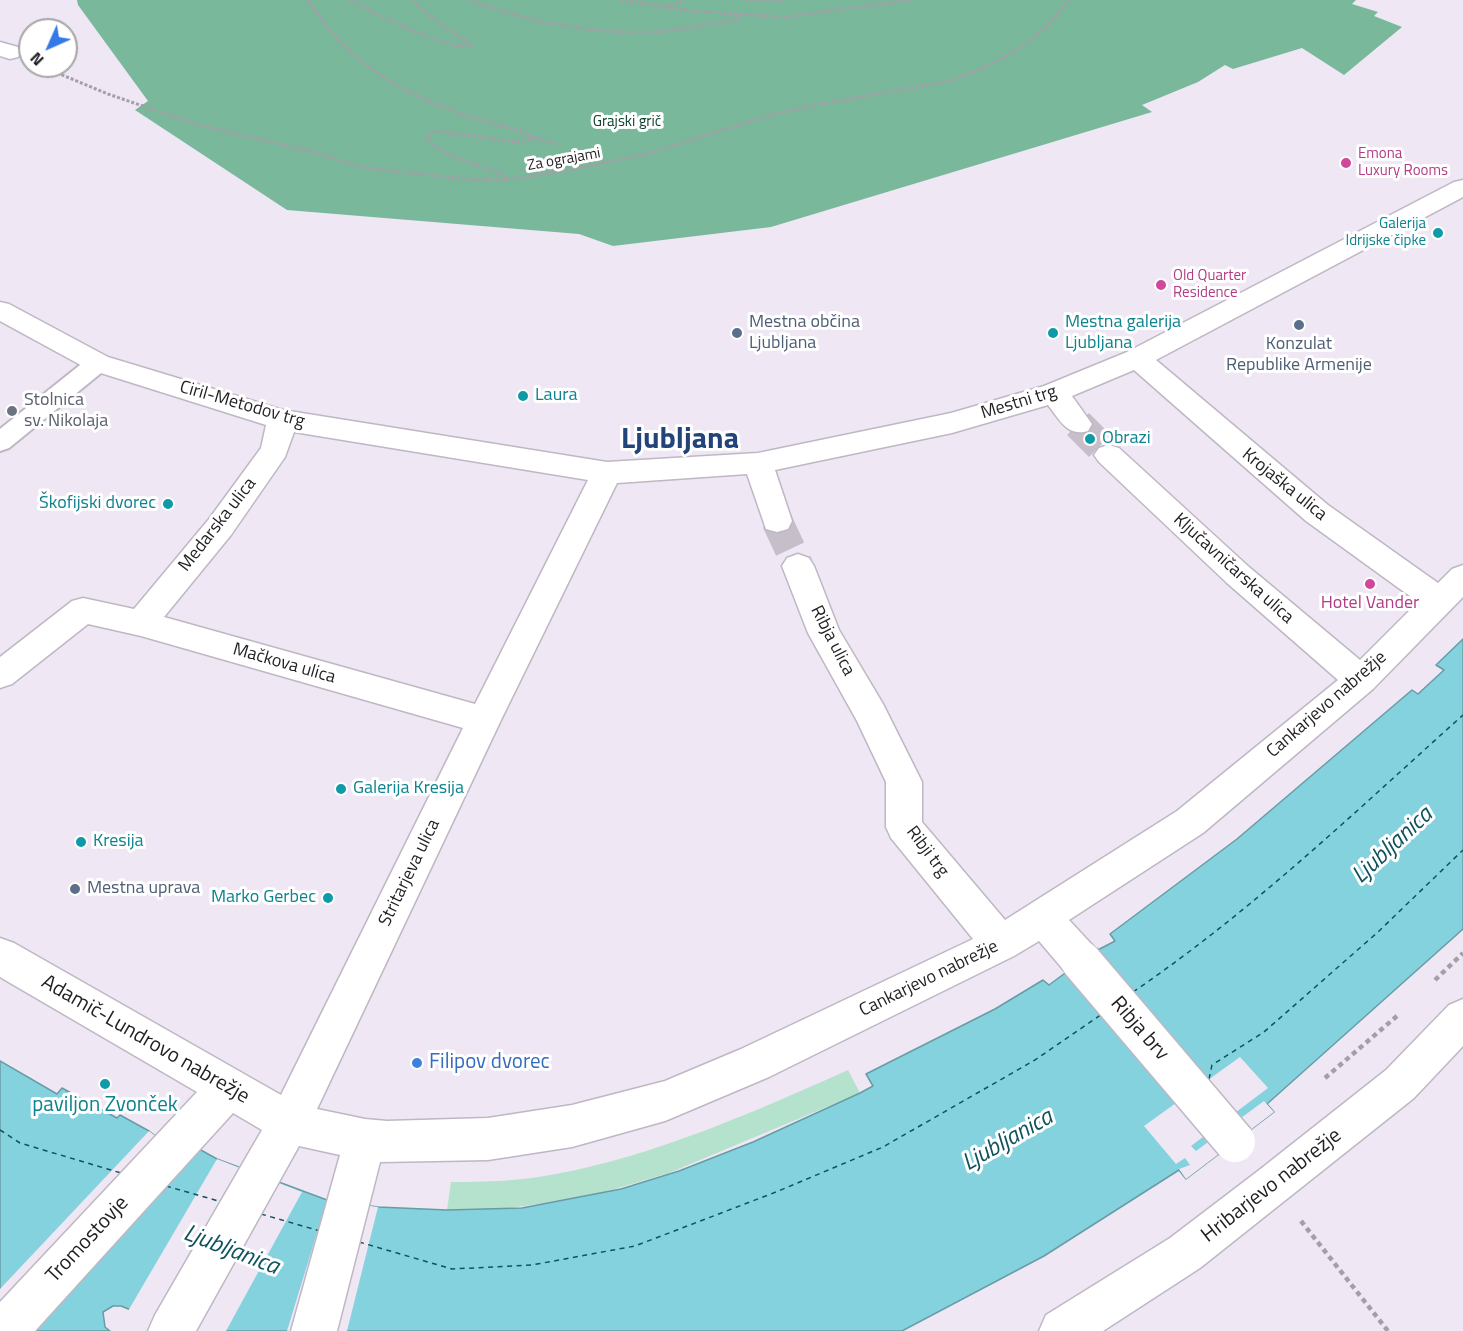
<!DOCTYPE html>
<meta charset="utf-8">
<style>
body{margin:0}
#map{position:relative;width:1463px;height:1331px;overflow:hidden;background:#efe7f4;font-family:"Titillium Web",sans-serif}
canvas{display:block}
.north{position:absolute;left:18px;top:18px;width:60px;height:60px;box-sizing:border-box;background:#fff;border:2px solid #a6a5a7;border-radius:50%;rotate:225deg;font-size:16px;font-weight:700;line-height:24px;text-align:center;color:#211e22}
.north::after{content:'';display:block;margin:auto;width:21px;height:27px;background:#3479e7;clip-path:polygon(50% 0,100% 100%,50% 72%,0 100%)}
</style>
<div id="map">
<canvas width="1463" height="1331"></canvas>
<div class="north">N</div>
</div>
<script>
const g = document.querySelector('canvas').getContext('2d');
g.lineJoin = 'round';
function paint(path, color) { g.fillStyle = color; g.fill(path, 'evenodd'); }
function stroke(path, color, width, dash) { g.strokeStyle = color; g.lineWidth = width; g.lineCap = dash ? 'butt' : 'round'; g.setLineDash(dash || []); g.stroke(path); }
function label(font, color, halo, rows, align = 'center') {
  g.font = font + ' "Titillium Web",sans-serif'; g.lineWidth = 6; g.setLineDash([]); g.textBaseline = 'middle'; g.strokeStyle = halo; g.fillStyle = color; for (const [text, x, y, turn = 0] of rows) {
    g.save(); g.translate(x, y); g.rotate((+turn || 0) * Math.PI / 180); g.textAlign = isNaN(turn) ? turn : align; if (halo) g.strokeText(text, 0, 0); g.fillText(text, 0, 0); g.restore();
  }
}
paint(new Path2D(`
 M848,1070L860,1093L669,1173L584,1198L501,1209L447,1210L451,1182C486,1182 521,1181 556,1174C657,1155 754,1112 848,1070Z`), '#b5e2cc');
paint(new Path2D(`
 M77,0H1356L1352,4L1378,12L1374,16L1402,27L1344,75L1302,48L1233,69L1225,65L1198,82L1142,105L1152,112L771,227L613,246L579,234L287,210L135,110L148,101L78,5Z`), '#79b89b');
const water = new Path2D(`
 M1463,639V929L1267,1104L1274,1112L1186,1179L1179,1170L1044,1256L902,1331H182L121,1306H113L103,1312L105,1327L110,1331H0V1061L57,1094L62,1088L117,1118L120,1115L149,1131L172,1149H199L217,1159L327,1200L378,1207L447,1210L522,1208L621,1189L679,1171L753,1142L860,1093L873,1086L866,1074L995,1009L1043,980L1049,985L1092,953L1115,941L1110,934L1237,839L1412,690L1418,694L1444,670L1436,665Z`);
paint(water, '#85d2df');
stroke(water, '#679ca6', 1.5);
paint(new Path2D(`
 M1240,1057L1268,1088L1191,1146L1196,1151L1264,1101L1274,1112L1186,1179L1179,1169L1190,1165L1185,1158L1176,1164L1144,1126Z
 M149,1131L188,1161L35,1331H0V1289Z
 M217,1159L302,1192L226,1331H174L128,1311Z
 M327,1200L378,1207L347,1331H287Z`), '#efe7f4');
stroke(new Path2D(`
 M1133,992C1252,911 1356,811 1463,715
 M1209,1079L1212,1065L1264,1032L1378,932L1463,850
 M0,1130L20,1143L121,1173
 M166,1186L222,1202
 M261,1214L320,1231
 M359,1242L452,1269L532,1265L635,1246L776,1192L883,1147L1035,1060L1102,1014`), '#0f535c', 1.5, [5, 4.5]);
stroke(new Path2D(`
 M1078,424L1109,455
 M777,521L798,566`), '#c6bfca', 31, [31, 15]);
const lane = new Path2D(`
 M98,355L106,357L110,363L106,369L9,448L0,451V429L90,357Z`);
const street = new Path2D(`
 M0,42L18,47L21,52L18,57L10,59L0,56Z
 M1463,180V197L1156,360L1328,505L1438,583L1452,569L1463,565V597L1373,689L1203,833L1069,920L1095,948L1100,961L1095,974L1081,979L1067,974L1039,941L1014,956L769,1077L665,1121L572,1147L488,1160L380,1162L337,1331H291L340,1155L299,1146L196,1331H148L155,1315L262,1130L233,1113L35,1331H0V1302L197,1092L0,977V938L14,943L281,1095L463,728L141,636L88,624L12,684L0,688V657L72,601L83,598L134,609L209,519L261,448L266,425L88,369L0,321V302L9,304L108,357L283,410L607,462L758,453L951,413L1044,386L1127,352L1454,182ZM1134,370L1306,521L1418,602L1360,660L1249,567L1119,448L1109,445L1099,448L1094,455L1099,462L1227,583L1338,680L1177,811L1005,920L922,822V782L883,704L839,630L814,566L809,558L798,554L787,558L782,566L808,633L857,721L886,782V827L891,838L973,939L741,1049L665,1081L572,1105L488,1118L387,1121L365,1119L317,1109L501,720L617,483L747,474L766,529L777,532L788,529L792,521L775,470L952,433L1048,405C1060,420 1067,437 1088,431L1092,424L1072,396ZM294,432L588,480L475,704L164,617L231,535L285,457Z
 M1463,999V1046L1414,1098L1200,1268L1103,1331H1039L1046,1315L1170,1238L1258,1171L1386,1070L1449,1005Z`);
stroke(lane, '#bfb7c3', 4);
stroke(street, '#bfb7c3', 3);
stroke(new Path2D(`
 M308,0C351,67 400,93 474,118C495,125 517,128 536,138L516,142L442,132H433L426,138C446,162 484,162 509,179
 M350,0C371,11 452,54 472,45L436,21L412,0
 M469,0C527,22 605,37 667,31C691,28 715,23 739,19L743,15
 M620,0L692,11L785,17L911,0
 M745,0H786
 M666,7L684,0
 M43,67L108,94L195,124L305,150L365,168L475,180L509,179L561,172L650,153L771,115L815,105L950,81L983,68L1017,50L1047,27L1069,0
 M536,138L557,144`), '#a49ea8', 3, [3, 2]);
stroke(new Path2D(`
 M1435,980L1463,953
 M1325,1078L1397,1016
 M1301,1221L1388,1331`), '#a49ea8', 4.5, [5, 4]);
paint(lane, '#fff');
paint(street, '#fff');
const streetBridge = new Path2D(`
 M1081,961L1235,1142`);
stroke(streetBridge, '#bfb7c3', 43, []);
stroke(streetBridge, '#fff', 40);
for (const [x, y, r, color] of [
 [1346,163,6,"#d1479c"],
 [1438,233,6,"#0f9aa8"],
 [1161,285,6,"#d1479c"],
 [1299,325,6,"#5c6f8a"],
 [737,333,6,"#5c6f8a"],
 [1053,333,6,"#0f9aa8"],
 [523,396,6,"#0f9aa8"],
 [12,411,6,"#6b7280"],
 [1090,439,6,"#0f9aa8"],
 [168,504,6,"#0f9aa8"],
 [1370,584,6,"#d1479c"],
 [341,789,6,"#0f9aa8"],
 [81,842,6,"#0f9aa8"],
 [75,889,6,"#5c6f8a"],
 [328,898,6,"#0f9aa8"],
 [417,1063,6,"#3f7fe0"],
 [105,1084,6,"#0f9aa8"]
]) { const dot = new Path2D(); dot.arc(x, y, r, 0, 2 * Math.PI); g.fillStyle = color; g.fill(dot); stroke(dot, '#fff', 2); }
label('15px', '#0d422f', '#fff', [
 ["Grajski grič",627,122]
]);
label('15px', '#b23c85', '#fff', [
 ["Emona",1358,154],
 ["Luxury Rooms",1358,171],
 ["Old Quarter",1173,276],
 ["Residence",1173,293]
], 'left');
label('15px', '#211e22', '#fff', [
 ["Za ograjami",564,160,-10]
]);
label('15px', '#0d838f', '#fff', [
 ["Galerija",1426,224],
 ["Idrijske čipke",1426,241]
], 'right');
label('18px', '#4e5e75', '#fff', [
 ["Mestna občina",749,323],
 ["Ljubljana",749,344],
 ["Konzulat",1299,345,"center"],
 ["Republike Armenije",1299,366,"center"],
 ["Mestna uprava",87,889]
], 'left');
label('18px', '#0d838f', '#fff', [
 ["Mestna galerija",1065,323],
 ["Ljubljana",1065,344],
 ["Laura",535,396],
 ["Obrazi",1102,439],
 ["Škofijski dvorec",156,504,"right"],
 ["Galerija Kresija",353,789],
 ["Kresija",93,842],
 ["Marko Gerbec",316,898,"right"]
], 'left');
label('18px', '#5b616d', '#fff', [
 ["Stolnica",24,401],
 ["sv. Nikolaja",24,422]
], 'left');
label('18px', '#211e22', '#fff', [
 ["Mestni trg",1019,403,-17],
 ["Ciril-Metodov trg",242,405,16],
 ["Krojaška ulica",1284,485,39],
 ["Medarska ulica",218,525,-52],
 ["Ključavničarska ulica",1233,569,42],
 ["Ribja ulica",832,641,63],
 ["Mačkova ulica",284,664,16],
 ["Cankarjevo nabrežje",1327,705,-41],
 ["Ribji trg",927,852,53],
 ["Stritarjeva ulica",410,873,-64],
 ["Cankarjevo nabrežje",929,979,-26]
]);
label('18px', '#b23c85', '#fff', [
 ["Hotel Vander",1370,604]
]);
label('21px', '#211e22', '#fff', [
 ["Ribja brv",1139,1029,49],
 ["Adamič-Lundrovo nabrežje",145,1040,30],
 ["Hribarjevo nabrežje",1272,1186,-38],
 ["Tromostovje",88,1240,-47]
]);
label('21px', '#366cbe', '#fff', [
 ["Filipov dvorec",429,1063]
], 'left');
label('21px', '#0d838f', '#fff', [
 ["paviljon Zvonček",105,1106]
]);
label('italic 24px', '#0f535c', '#fff', [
 ["Ljubljanica",1393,846,-43],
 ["Ljubljanica",1008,1141,-30],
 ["Ljubljanica",231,1251,21]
]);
label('bold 30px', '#22447a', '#fff', [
 ["Ljubljana",680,441]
]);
</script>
